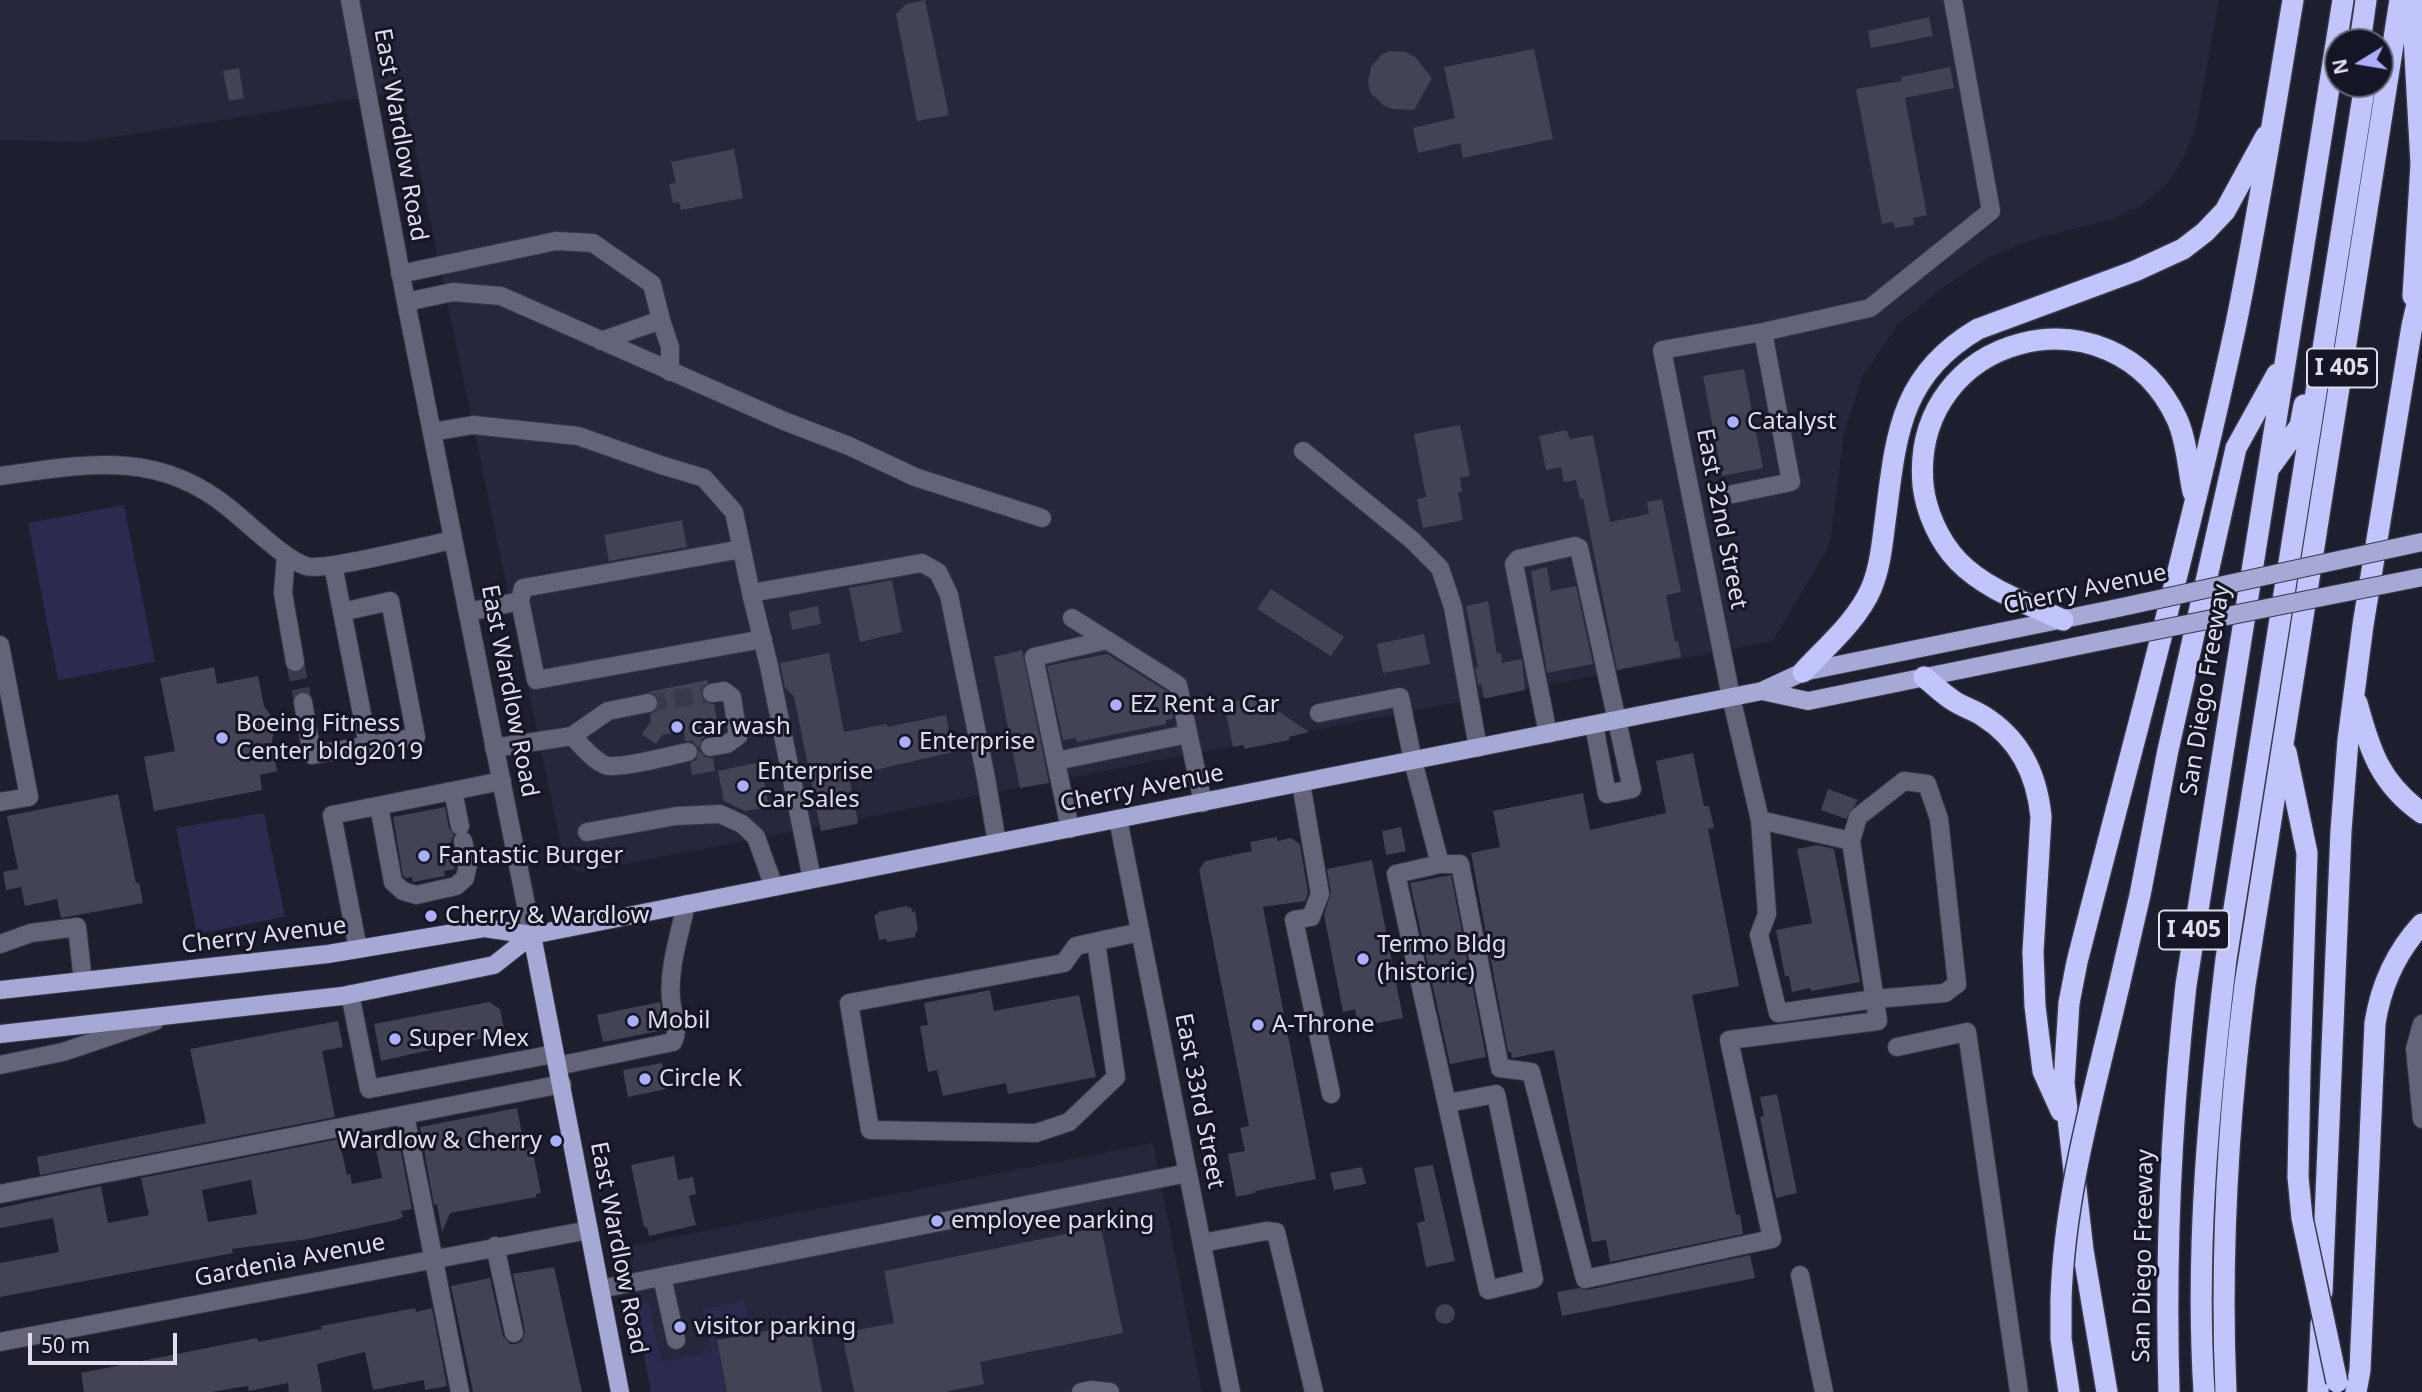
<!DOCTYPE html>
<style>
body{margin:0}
#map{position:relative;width:2422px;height:1392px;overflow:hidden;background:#1d1e2e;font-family:"Noto Sans",sans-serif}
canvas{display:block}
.north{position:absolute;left:2324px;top:28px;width:70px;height:70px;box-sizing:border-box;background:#141525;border:2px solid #656674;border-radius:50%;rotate:259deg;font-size:19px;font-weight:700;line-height:28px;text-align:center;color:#dedfeb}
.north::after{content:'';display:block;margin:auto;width:24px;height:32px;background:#acaffb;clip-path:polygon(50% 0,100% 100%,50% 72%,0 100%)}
.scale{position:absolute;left:28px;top:1333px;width:149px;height:32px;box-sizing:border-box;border:4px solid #dedfeb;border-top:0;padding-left:9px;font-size:21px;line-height:24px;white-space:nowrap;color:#dedfeb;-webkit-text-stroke:5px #141525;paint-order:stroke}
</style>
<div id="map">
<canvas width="2422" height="1392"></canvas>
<div class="north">N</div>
<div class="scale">50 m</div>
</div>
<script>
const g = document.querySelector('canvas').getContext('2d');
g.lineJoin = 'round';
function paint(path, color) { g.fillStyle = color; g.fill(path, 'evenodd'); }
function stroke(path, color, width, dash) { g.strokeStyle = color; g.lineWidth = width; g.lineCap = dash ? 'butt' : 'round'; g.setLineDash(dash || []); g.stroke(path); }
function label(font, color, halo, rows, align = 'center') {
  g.font = font + ' "Noto Sans",sans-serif'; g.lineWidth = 6; g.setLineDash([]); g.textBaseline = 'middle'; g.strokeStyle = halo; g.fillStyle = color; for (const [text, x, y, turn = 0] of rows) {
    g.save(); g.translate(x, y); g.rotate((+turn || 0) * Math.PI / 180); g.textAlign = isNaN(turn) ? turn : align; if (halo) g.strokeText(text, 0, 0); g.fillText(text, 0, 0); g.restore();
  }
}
paint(new Path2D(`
 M0,0H2219L2196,127L2184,157L2168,183L2139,207L2110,220L2039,238L1991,256L1941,289L1897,326L1862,377L1844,433L1830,544L1773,641L579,873L565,864L403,91L83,142L0,140Z
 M1153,1143L1202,1392H657L628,1246Z`), '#26273d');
paint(new Path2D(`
 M124,505L155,662L58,680L28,523Z
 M264,813L285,917L197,934L176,828Z
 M744,1301L748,1322L714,1328L726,1392H651L634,1305L648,1303L662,1362L712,1352L703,1309Z`), '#2a2b4e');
paint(new Path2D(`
 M925,0L949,115L917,121L896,14L906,4Z
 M1929,17L1933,36L1871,48L1868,31Z
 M1534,49L1553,139L1463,158L1460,143L1418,153L1413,128L1455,118L1444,67Z
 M1390,51L1406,52L1415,57L1432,78L1414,110L1393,109L1384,106L1370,92L1368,82L1371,67L1381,55Z
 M1950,67L1954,88L1905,98L1927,215L1913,218L1914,225L1895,228L1893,222L1882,224L1856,89L1902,81L1901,77Z
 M239,68L244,98L229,101L223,71Z
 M734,149L743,198L681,210L679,202L673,203L669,184L676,183L671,162Z
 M1744,369L1763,468L1722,476L1703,376Z
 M1460,425L1470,476L1460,478L1462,492H1458L1463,520L1423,528L1417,499L1426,497L1414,434Z
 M1566,430L1570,439L1593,435L1610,522L1649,514L1647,502L1662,499L1681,592L1666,595L1675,642L1678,641L1681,657L1617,670L1583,498L1580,499L1576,480L1564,482L1561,467L1546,470L1539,436Z
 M682,520L687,547L609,561L604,535Z
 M1547,567L1551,591L1576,586L1593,664L1547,673L1531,571Z
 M892,580L902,632L860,642L849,588Z
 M1271,589L1344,637L1331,656L1257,609Z
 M1488,601L1497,654L1501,653L1502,663L1522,659L1525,690L1487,698H1484L1481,684H1478L1475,668L1478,667L1466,606Z
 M818,606L821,624L792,630L789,612Z
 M1424,634L1430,664L1383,673L1377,644Z
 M1022,650L1049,783L1020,788L994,657Z
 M829,653L844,732L887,724V727L946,715L953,752L849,776L858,822L856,824L821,831L794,696L785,688L780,663Z
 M1107,654L1168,692L1173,719L1166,720V724L1077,742L1076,738L1063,740L1047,666Z
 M214,667L217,684L258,676L264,706L274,720L275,728L272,740L277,771L260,775L262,790L154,811L144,757L175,751L160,678Z
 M707,680L708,683L702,688L701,696L707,703L714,704L717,720L706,723L708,736L702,739L699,749L692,741H685L684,731L662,735L656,744L642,734L651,721L650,714L656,711L659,706L657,696L648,692Z
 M1257,697L1309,732L1289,737V740L1244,749V745L1233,747L1224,704Z
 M699,750L705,757L713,758L715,771L692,775L690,763L696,760Z
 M1693,753L1704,806H1709L1714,828L1708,829L1739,986L1692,995L1736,1215L1740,1214L1743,1234L1610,1262L1606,1240L1592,1242L1554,1050L1512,1058L1511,1052H1508L1471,853L1500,847L1493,811L1583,793L1590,830L1666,813L1656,761Z
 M760,762L769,807L745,811L724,801L718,771Z
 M1828,789L1858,800L1846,819L1821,810Z
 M118,794L136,883H139L143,903L61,918L57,899L25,906L21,887L6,890L3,872L18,869L7,816Z
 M445,807L449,828L454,835L450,844L455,869L444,871L445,876L413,882L412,877L406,878L403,876L393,817Z
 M1401,827L1406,851L1386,855L1382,831Z
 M1277,837V841L1291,838L1300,844L1308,893L1305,901L1263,907L1316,1179L1255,1191V1193L1236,1197L1228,1154L1245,1151L1240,1128L1249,1126L1199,870L1205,861L1252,851L1250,842Z
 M1817,845L1834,849L1860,982L1811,991L1810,988L1792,992L1789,976H1785L1776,930L1812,923L1797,849Z
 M1372,860L1403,1018L1358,1027L1355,1009L1343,1012L1324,915L1331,893L1327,869Z
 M1451,875L1486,1057L1450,1064L1410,883Z
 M907,906V908L911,907L912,912L915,911L918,931H916L915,937L887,942L886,939L879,940L874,915L878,914V912Z
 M990,990L994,1011L1079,995L1096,1077L1008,1094L1006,1083L943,1096L937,1070L928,1072L920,1026L928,1025L924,1003Z
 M489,1002L500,1009L505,1033L381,1061L374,1024Z
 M660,1002L664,1030L603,1042L597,1015Z
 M338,1021L343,1047L322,1051L335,1117L40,1175L37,1157L206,1123L190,1049Z
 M662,1063L666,1089L628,1097L623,1070Z
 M1777,1094L1797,1193L1776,1198L1760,1117L1764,1116L1760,1097Z
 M517,1108L525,1149L532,1148L541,1193L536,1194V1197L450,1213L442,1232L437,1204L434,1205L420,1127Z
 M398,1137L412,1209L401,1211L403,1217L396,1220L308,1239L232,1249L233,1253L0,1297V1263L59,1252L53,1218L0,1228V1208L101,1186L108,1223L149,1215L141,1178L339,1139L347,1175L350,1174L352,1184L382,1178L374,1141ZM251,1180L257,1214L208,1222L202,1190Z
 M674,1156L678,1180L693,1177L696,1194L689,1196L696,1225L649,1236L647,1227H644L631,1165Z
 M1433,1165L1455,1261L1426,1267L1417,1223L1425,1221L1414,1168Z
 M1362,1167L1366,1184L1334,1190L1330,1173Z
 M1101,1227L1123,1333L980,1362L984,1384L945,1392H854L842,1333L894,1323L884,1271Z
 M1750,1255L1755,1278L1562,1316L1557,1292L1579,1288L1587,1290Z
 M554,1267L582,1392H473L451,1286L490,1278L503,1336L510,1344H516L522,1341L525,1331L513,1274Z
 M1435 1314a10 10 0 1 1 20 0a10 10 0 1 1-20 0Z
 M415,1308L416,1312L432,1308L447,1386L425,1390L424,1380L373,1390L365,1352L317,1364L322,1392H289L288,1383L249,1391L248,1386L211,1392H84L81,1373L257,1338L258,1342L322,1329L321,1326Z
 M809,1323L822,1392H727L717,1340Z`), '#424355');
stroke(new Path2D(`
 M295,662L303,702
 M648,703L712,693`), '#3a3b4a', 18, [18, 9]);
const minor = new Path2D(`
 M350,0L406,302L532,935
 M400,274L556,241L593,243L652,284L661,320L670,347V372
 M406,302L453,292L501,296L784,421L849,446L915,477L1042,518
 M601,341L661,320
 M432,432L473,425L578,436L661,465L704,478L734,512L751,593
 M1303,451L1412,540L1440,568L1453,607L1478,748
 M0,476C86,464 157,449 229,508C248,523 284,559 306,566C324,572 427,545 453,540
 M1733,494L1791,482L1763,332
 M742,549L523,588L520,601L536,680L763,639
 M286,555L283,593L295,662
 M333,565L368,745
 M468,612L520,601
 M1072,618L1178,685L1203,803
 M0,645L29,797L0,802
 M303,702L312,755L416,737L390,601L342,612
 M648,703L608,711L572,736C581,745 593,760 605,765C618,770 672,755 688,752
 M1319,713L1400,697L1413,761L1440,864L1396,874L1488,1290L1534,1279L1496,1094L1448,1103
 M1548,734L1514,564L1518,559L1575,546L1579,548L1632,789L1607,794L1594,725
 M710,747L727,744L738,736L732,697L724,691L712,693
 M494,748L572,736
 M1056,761L1188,734
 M1301,783L1320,894L1311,917L1294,920L1331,1094
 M453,791L460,826
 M379,806L393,882L403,891L416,895L456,886L465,878L468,864L463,841
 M1118,819L1231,1392
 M1070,829L1034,657L1107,640
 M587,832L676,816L720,814L742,824L756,837L774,887
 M1851,841L1858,817L1904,781L1927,784L1939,819L1957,984L1945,993L1875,999L1778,1013L1759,935L1767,914L1760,820L1731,697L1662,350L1763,332L1870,308L1991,211L1953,0
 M1440,864H1460L1500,1068L1531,1072L1585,1279L1772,1239L1729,1040L1878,1021L1851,841L1760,820
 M812,879L769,666L751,593L922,563L938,572L949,595L986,778L997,843
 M1096,942L1116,1077L1069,1122L1036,1133L870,1130L849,1003L1064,963L1076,946L1140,932
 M0,944L31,933L77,927L83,981
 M358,949L332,815L502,781
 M350,994L369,1089L554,1054
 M2422,1024L2415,1049L2422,1119
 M1897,1047L1967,1032L2019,1392
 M0,1065L63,1052L155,1021
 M557,1066L673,1042C680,1029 672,1013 671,999C668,968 680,934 686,904
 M405,1115L460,1392
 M0,1194L562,1084
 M1202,1243L1266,1231L1276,1232L1314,1392
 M495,1246L514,1333
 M1800,1275L1824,1392
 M662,1277L676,1340
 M600,1289L1188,1173
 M0,1342L589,1230
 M1081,1392L1091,1390L1110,1392`);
const major = new Path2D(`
 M1762,691L1808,701L2102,641
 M532,935L620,1392
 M0,990L328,954L484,928L532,935L1762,691L1803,672L2113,609
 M0,1034L342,996L494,965L532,935`);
const highway = new Path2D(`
 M2412,0L2421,164L2413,296
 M2360,42L2366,0
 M2270,467L2300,426L2304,405
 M2063,620C2027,603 1986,590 1958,561C1939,541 1926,512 1923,485C1910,333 2113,282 2177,419C2187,441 2188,469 2193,492
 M1803,672C1826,647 1857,621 1871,589C1880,568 1882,545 1885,522C1896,438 1898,376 1978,329L2135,271L2183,249L2205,232L2225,211L2266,136
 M1924,677C1934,685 1943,694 1954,701C1963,707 1974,710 1983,716C2020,739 2037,775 2041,817L2033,952L2035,1006L2043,1071L2061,1111
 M2357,703C2370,751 2380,783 2422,813
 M2286,752L2307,853L2300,1070
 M2119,986L2140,895L2168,750L2236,448L2277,374
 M2322,1292L2341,831L2348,740L2363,625L2412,326L2422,282
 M2061,1300V1339L2069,1392
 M2107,1392L2083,1250L2064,1083L2069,1003L2077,962C2131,750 2190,538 2236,324C2258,216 2275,108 2293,0
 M2169,1392C2165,1255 2171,1120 2186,985L2343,0
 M2204,1392C2195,1248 2209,1102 2226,959L2365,84
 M2226,1392C2220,1255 2228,1120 2245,985L2400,0
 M2318,1392L2321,1324
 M2356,1392L2360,1370L2375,1023C2381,986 2396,952 2422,924`);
stroke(minor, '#383948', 20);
stroke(major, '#383948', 20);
stroke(highway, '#383948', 24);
stroke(minor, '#63647a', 18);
stroke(major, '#a6a9d6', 18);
stroke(highway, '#c1c5fb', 21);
const majorBridge = new Path2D(`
 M2113,609L2422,542
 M2102,641L2422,577`);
const highwayBridge = new Path2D(`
 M2300,1070L2298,1177L2302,1218L2337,1382
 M2061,1300C2064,1193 2095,1090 2119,986`);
stroke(majorBridge, '#383948', 20, []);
stroke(highwayBridge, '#383948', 24, []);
stroke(majorBridge, '#a6a9d6', 18);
stroke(highwayBridge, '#c1c5fb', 21);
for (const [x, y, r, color] of [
 [1733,422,7,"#acaffb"],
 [1116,705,7,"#acaffb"],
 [677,727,7,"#acaffb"],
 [222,738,7,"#acaffb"],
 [905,742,7,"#acaffb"],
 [743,786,7,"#acaffb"],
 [424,856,7,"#acaffb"],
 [431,916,7,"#acaffb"],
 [1363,959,7,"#acaffb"],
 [633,1021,7,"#acaffb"],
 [1258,1025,7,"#acaffb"],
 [395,1039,7,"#acaffb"],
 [645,1079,7,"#acaffb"],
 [556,1141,7,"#acaffb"],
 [937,1221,7,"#acaffb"],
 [680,1327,7,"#acaffb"]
]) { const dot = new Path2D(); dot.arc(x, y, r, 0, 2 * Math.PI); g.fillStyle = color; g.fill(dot); stroke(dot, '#141525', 2.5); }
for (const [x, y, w] of [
 [2342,368,70],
 [2194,930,70]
]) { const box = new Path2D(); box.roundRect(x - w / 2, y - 19.5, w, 39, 5); g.fillStyle = '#141525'; g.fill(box); stroke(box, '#dedfeb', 2); }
label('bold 23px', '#dedfeb', null, [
 ["I 405",2342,368],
 ["I 405",2194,930]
]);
label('24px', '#dedfeb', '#141525', [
 ["East Wardlow Road",400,135,80],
 ["East 32nd Street",1721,519,79],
 ["Cherry Avenue",2085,590,-12],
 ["San Diego Freeway",2206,690,-81],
 ["East Wardlow Road",509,691,79],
 ["Cherry Avenue",1142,789,-11],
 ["Cherry Avenue",264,936,-7],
 ["East 33rd Street",1199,1101,79],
 ["East Wardlow Road",618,1248,79],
 ["San Diego Freeway",2144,1256,-89],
 ["Gardenia Avenue",290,1261,-11]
]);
label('24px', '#dedfeb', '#141525', [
 ["Catalyst",1747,422],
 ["EZ Rent a Car",1130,705],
 ["Boeing Fitness",236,724],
 ["Center bldg2019",236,752],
 ["car wash",691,727],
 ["Enterprise",919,742],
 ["Enterprise",757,772],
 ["Car Sales",757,800],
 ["Fantastic Burger",438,856],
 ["Cherry & Wardlow",445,916],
 ["Termo Bldg",1377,945],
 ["(historic)",1377,973],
 ["Mobil",647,1021],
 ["A-Throne",1272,1025],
 ["Super Mex",409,1039],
 ["Circle K",659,1079],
 ["Wardlow & Cherry",542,1141,"right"],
 ["employee parking",951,1221],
 ["visitor parking",694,1327]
], 'left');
</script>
